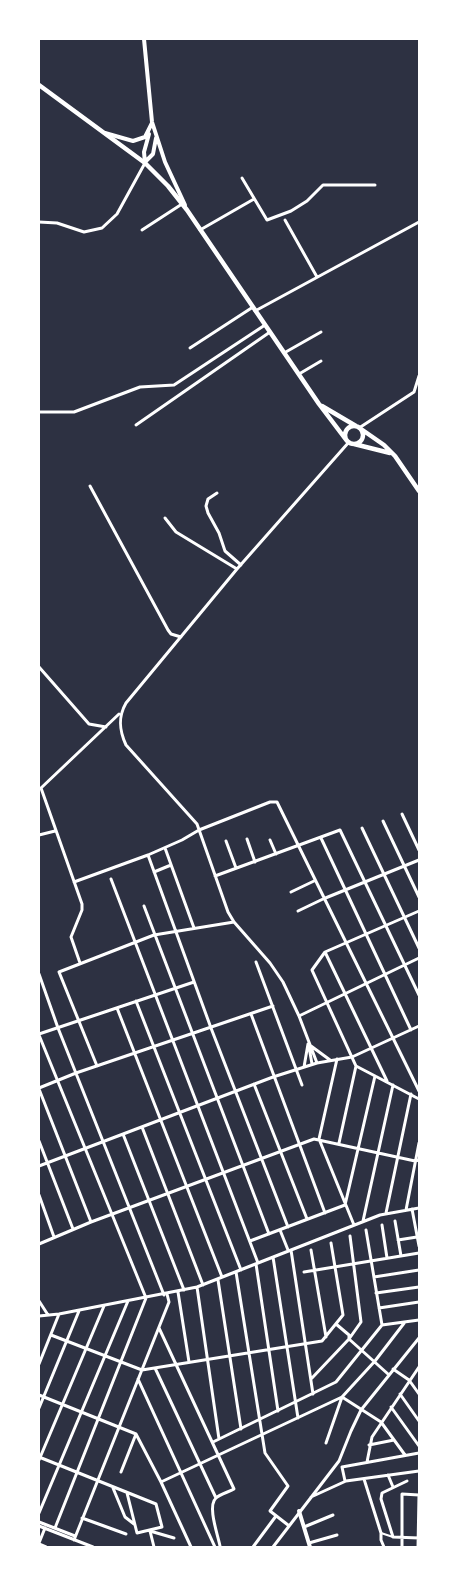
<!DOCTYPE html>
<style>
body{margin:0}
#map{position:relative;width:458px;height:1586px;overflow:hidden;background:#2d3142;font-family:"Work Sans",sans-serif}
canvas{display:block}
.frame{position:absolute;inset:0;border:40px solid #fff;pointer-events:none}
</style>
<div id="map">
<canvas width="458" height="1586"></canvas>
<div class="frame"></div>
</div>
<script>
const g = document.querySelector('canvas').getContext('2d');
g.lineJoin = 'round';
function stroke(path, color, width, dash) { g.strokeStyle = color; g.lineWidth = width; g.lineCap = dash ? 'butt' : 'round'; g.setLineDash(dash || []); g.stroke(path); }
stroke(new Path2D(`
 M381,1533L393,1537`), '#fff', 2);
stroke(new Path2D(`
 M242,178L267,220L291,211L307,201L323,185H375
 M285,220L317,277
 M39,222L57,223L84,232L102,228L117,214L145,163
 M142,230L182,204
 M200,230L254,199
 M255,311L419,222
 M190,348L253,307
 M284,353L321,332
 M299,374L321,361
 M39,412H74L140,387L174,385L265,325
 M136,425L270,332
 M359,428L414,392L419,376
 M90,486L168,630L171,634L181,637
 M217,493L208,499L206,506L208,513L219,533L225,551L241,565
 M165,518L176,532L237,569
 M39,667L89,724L106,727
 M41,788L82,904V910L71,937L80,963
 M41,788L119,714
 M402,814L419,850
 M383,821L419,897
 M362,828L419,948
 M39,835L55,831
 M321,838L411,1030
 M247,839L255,862
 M270,840L276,854
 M226,841L236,868
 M165,848L194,928
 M148,855L211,1028L288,1227
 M154,872L171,865
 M215,876L340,830L419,995
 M111,879L258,1263
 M74,882L148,855L182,840L199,830L270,802H277L419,1091
 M291,892L314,881
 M144,906L269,1234
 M298,911L323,899L419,860
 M419,911L325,952L312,970L356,1066L419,1099
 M325,952L387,1081
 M256,962L302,1085
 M39,974L58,1028L164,1295
 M136,1001L241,1270
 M117,1008L222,1277
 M251,1014L325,1213
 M299,1016L419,958
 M39,1034L194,982
 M39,1035L146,1298L55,1528
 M311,1046L330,1060
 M309,1047L312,1064
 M337,1059L319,1139L354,1225
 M317,1063L299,1016L283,982L270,963L234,922L228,912L197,824L126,745C119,730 118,717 126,703L237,569L349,442
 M97,1066L59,972L154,935L234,922
 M304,1067L308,1044
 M254,1084L307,1219
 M39,1088L76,1073L273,1006
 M39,1089L91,1222
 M142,1127L203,1285
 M123,1134L184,1290
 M39,1141L73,1229
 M339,1143L356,1066
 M39,1166L273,1077L317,1063L352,1057L419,1026
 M39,1195L54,1237
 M412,1209L419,1246
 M406,1210L419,1143
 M386,1213L411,1094
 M363,1221L393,1085
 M395,1221L401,1256
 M382,1225L387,1258
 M280,1230L288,1250
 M398,1240L417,1237
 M250,1241L345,1205L375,1076
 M39,1244L91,1222L314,1139L415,1161L419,1160
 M291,1250L313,1394
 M311,1250L326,1337
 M273,1257L298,1418
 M256,1264L278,1411
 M236,1272L265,1453L288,1486L270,1511L288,1525
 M304,1272L419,1253
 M374,1277L419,1270
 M218,1280L241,1429
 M197,1287L219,1439
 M178,1292L189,1362
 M376,1293L419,1287
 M39,1301L48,1315
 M379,1308L419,1302
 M39,1316L59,1314L197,1287L380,1215L419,1208
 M336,1324L349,1335V1339L388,1374
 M382,1325L419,1320
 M159,1328L234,1489C229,1492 220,1494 216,1498C207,1506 218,1535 220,1546
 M51,1335L142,1370L322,1341L343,1315L331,1243
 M39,1364L59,1314
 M155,1368L216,1498
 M393,1369L409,1380L419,1394
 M312,1378L349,1339L361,1322L350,1236
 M138,1379L215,1547
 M400,1394L419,1421
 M39,1395L136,1434L161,1482L191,1547
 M342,1397L381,1422L405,1455
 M391,1407L419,1446
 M39,1408L79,1311
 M213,1442L336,1382L382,1325L366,1230
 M326,1443L342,1397
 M369,1445L394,1440
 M39,1457L156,1504L162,1527L137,1533L127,1493
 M39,1460L104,1306
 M367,1462L372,1437L419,1367
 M342,1467L419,1453
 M342,1467L345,1481
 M121,1472L136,1434
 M388,1475L393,1487
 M364,1479L381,1533V1540L384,1547
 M407,1481L382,1493L381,1499L393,1537L419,1538
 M161,1482L342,1397L375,1361L405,1322
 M113,1488L125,1517L134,1524
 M311,1497L346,1481L419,1471
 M39,1513L128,1301
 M82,1518L126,1534
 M39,1522L75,1536
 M39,1526L93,1547
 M304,1527L333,1515
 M74,1540L169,1302L167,1294
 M39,1543L45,1528
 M309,1543L337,1535
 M39,1544L46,1547
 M154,1547L150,1531L174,1538
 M253,1547L276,1516
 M273,1547L339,1461L351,1431L361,1410L419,1338
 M402,1547V1494L419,1495
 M418,1547L419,1495`), '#fff', 3);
stroke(new Path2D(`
 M144,39L152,122L165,162L185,205
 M105,133L133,141L145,137L152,123
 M145,162L153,154L156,138
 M145,163L144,152L149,134
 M299,1511L310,1547`), '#fff', 4);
stroke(new Path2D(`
 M39,85L145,163L168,186L187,210L319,404L347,441
 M322,406L356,426
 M345 435a9 9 0 1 1 18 0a9 9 0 1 1-18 0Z
 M361,429L384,445L395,456L419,491
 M354,444L390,453`), '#fff', 4.5);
</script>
